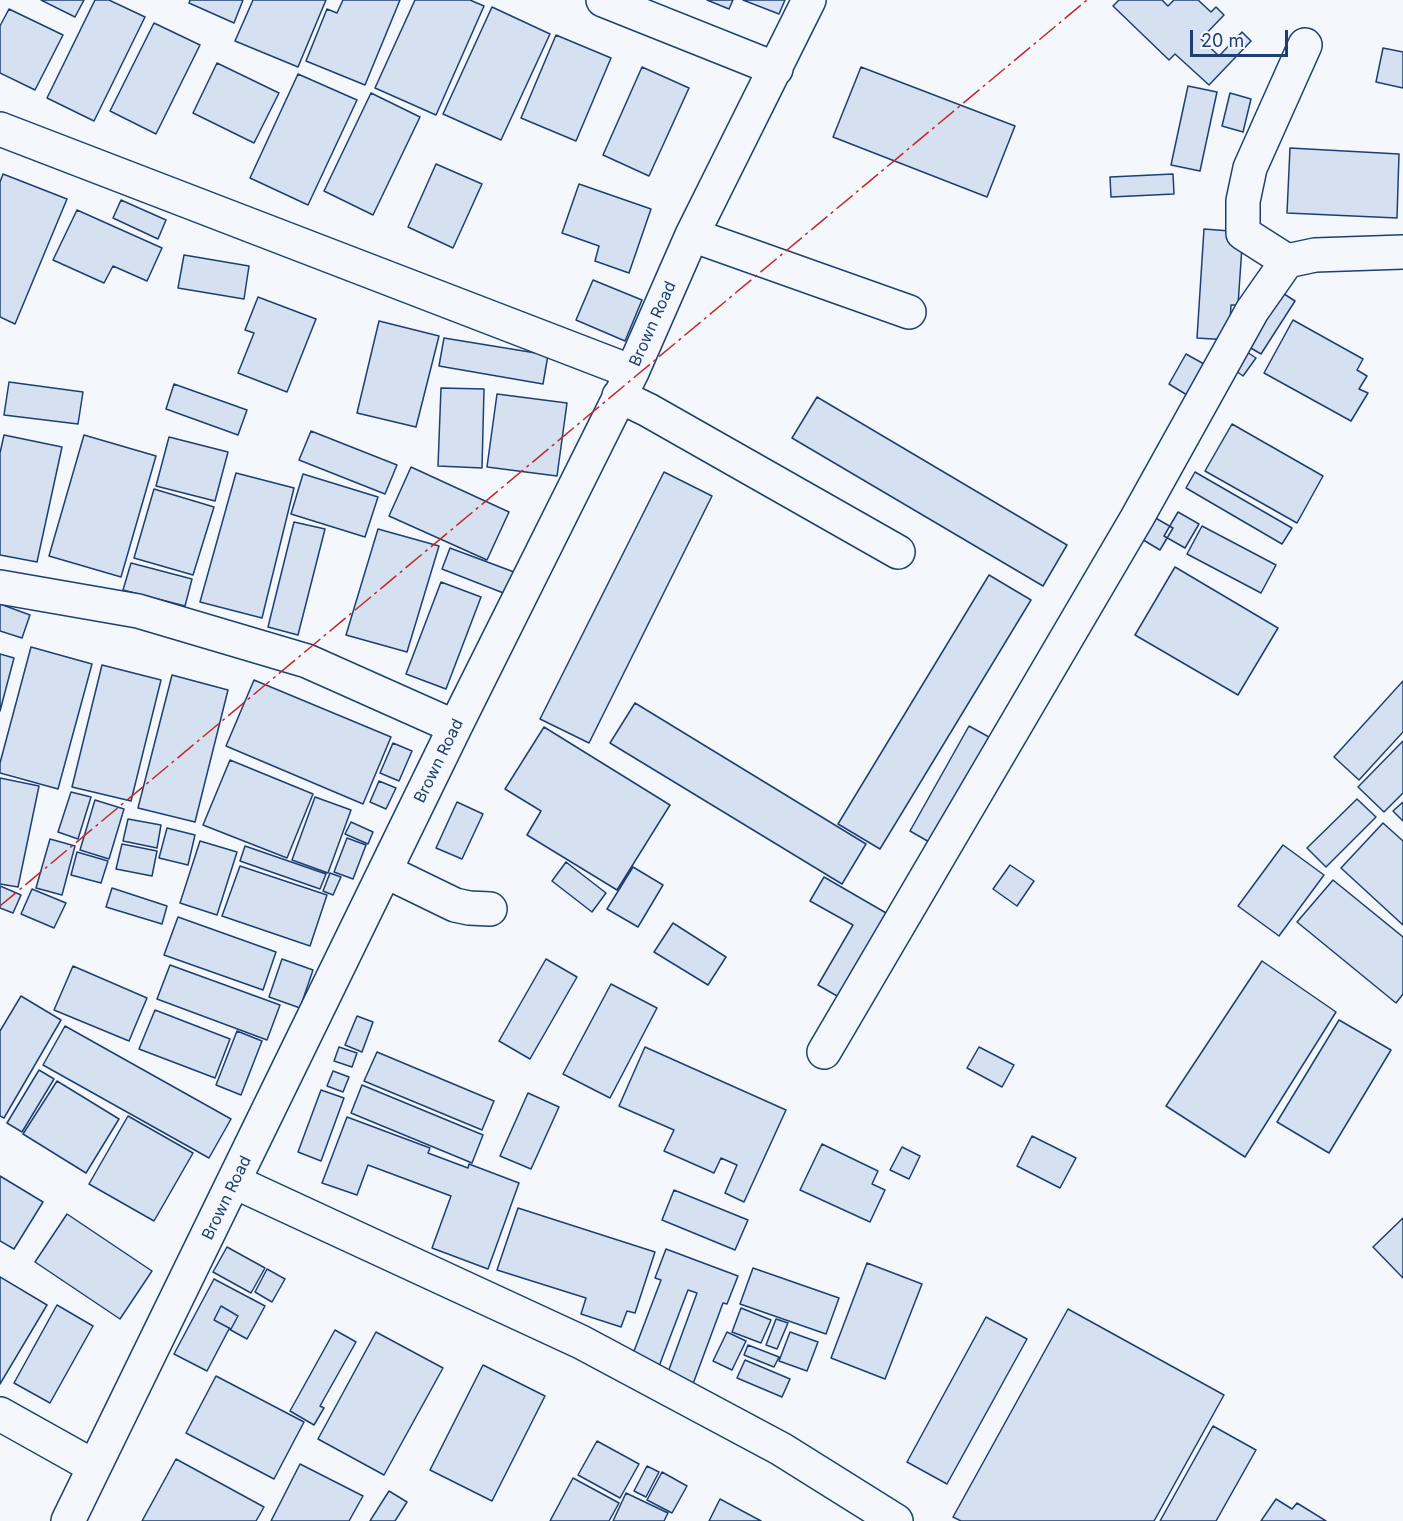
<!DOCTYPE html>
<style>
body{margin:0}
#map{position:relative;width:1403px;height:1521px;overflow:hidden;background:#f4f7fb;font-family:Inter,sans-serif}
canvas{display:block}
.scale{position:absolute;left:1190px;top:30px;width:98px;height:27px;box-sizing:border-box;border:3px solid #1d3f73;border-top:0;padding-left:8px;font-size:18px;line-height:21px;white-space:nowrap;color:#1d3f73;-webkit-text-stroke:4px #f4f7fb;paint-order:stroke}
</style>
<div id="map">
<canvas width="1403" height="1521"></canvas>
<div class="scale">20 m</div>
</div>
<script>
const g = document.querySelector('canvas').getContext('2d');
g.lineJoin = 'round';
function paint(path, color) { g.fillStyle = color; g.fill(path, 'evenodd'); }
function stroke(path, color, width, dash) { g.strokeStyle = color; g.lineWidth = width; g.lineCap = dash ? 'butt' : 'round'; g.setLineDash(dash || []); g.stroke(path); }
function label(font, color, halo, rows, align = 'center') {
  g.font = font + ' Inter,sans-serif'; g.lineWidth = 4.5; g.setLineDash([]); g.textBaseline = 'middle'; g.strokeStyle = halo; g.fillStyle = color; for (const [text, x, y, turn = 0] of rows) {
    g.save(); g.translate(x, y); g.rotate((+turn || 0) * Math.PI / 180); g.textAlign = isNaN(turn) ? turn : align; if (halo) g.strokeText(text, 0, 0); g.fillText(text, 0, 0); g.restore();
  }
}
const building = new Path2D(`
 M41,0H84L75,17Z
 M95,0H109L145,17L94,121L47,98Z
 M190,0H243L234,23L189,3Z
 M253,0H326L298,67L235,41Z
 M343,0H400L365,85L306,61L327,9L337,13Z
 M415,0H470L484,6L436,115L375,88Z
 M707,0H733L729,9Z
 M743,0H785L779,14Z
 M1119,0H1162L1168,6L1174,0H1198L1211,12L1216,7L1224,15L1201,39L1219,56L1242,32L1251,41L1209,85L1175,54L1169,60L1113,6Z
 M492,7L550,34L501,140L443,114Z
 M9,9L63,35L35,90L0,73V26Z
 M154,23L200,45L156,134L110,111Z
 M556,35L611,58L576,141L521,118Z
 M1383,48L1403,52V88L1376,82Z
 M217,63L279,93L254,143L193,113Z
 M642,67L689,88L649,176L603,155Z
 M861,67L1015,126L987,197L833,137Z
 M298,74L357,100L308,205L250,178Z
 M1188,86L1217,92L1200,171L1171,165Z
 M371,93L420,117L373,215L324,191Z
 M1230,93L1251,99L1243,132L1222,126Z
 M1290,148L1399,154L1397,218L1287,213Z
 M436,164L482,184L453,248L408,227Z
 M3,174L67,199L15,324L0,317V182Z
 M1173,174L1174,194L1111,197L1110,177Z
 M579,184L651,209L629,273L595,261L599,246L562,233Z
 M121,200L166,220L158,239L113,218Z
 M77,210L162,248L147,281L113,266L104,283L53,260Z
 M1204,229L1243,232L1238,305H1231L1229,340L1197,338Z
 M184,255L249,266L244,299L178,288Z
 M593,280L642,300L625,341L576,320Z
 M1278,290L1295,301L1261,354L1244,344Z
 M258,297L316,319L287,392L238,373L254,333L245,330Z
 M1293,320L1363,359L1357,370L1367,376L1359,389L1368,393L1351,421L1264,373Z
 M379,321L439,336L416,427L357,413Z
 M444,338L548,355L543,384L439,366Z
 M1244,350L1256,358L1243,376L1232,368Z
 M1186,354L1204,364L1187,395L1169,384Z
 M9,382L83,392L78,424L4,415Z
 M174,384L247,410L238,435L166,409Z
 M441,388L484,389L482,468L438,466Z
 M497,394L567,403L557,476L487,467Z
 M817,397L1067,545L1043,586L792,438Z
 M1232,424L1323,476L1297,523L1205,471Z
 M311,431L397,465L385,494L299,460Z
 M4,435L62,447L37,562L0,555V453Z
 M84,435L156,456L121,577L49,556Z
 M169,437L228,452L215,501L156,486Z
 M411,467L509,512L487,560L389,516Z
 M664,472L712,496L589,743L540,719Z
 M1195,472L1292,528L1282,544L1186,488Z
 M236,473L294,488L262,618L200,602Z
 M303,474L378,497L365,537L291,514Z
 M154,489L214,507L193,575L134,558Z
 M1178,512L1199,524L1185,548L1164,536Z
 M1152,516L1173,528L1160,550L1140,538Z
 M294,522L325,529L298,635L268,627Z
 M1202,526L1276,565L1261,593L1187,554Z
 M378,529L439,546L407,652L346,635Z
 M450,548L514,572L506,594L442,569Z
 M131,563L192,579L185,606L123,590Z
 M1175,567L1278,628L1238,695L1135,635Z
 M989,575L1031,600L880,849L838,824Z
 M441,582L481,597L446,689L406,674Z
 M0,604L30,615L22,638L0,631Z
 M31,647L92,664L58,789L0,773V763Z
 M0,654L14,658L0,711Z
 M102,665L161,680L131,801L72,787Z
 M172,675L228,690L195,822L138,808Z
 M254,680L391,737L363,804L226,746Z
 M1403,681V732L1359,780L1334,757Z
 M635,703L866,844L842,884L610,743Z
 M969,726L989,737L931,843L910,831Z
 M544,727L670,805L617,890L527,835L541,811L505,789Z
 M1403,741V793L1384,812L1358,787Z
 M393,743L412,751L399,781L380,773Z
 M230,760L313,794L287,858L203,825Z
 M0,778L39,786L18,887L0,884Z
 M379,781L396,788L386,809L370,802Z
 M71,792L91,797L78,839L58,832Z
 M315,797L351,810L328,873L292,860Z
 M1357,799L1376,817L1326,867L1307,848Z
 M95,800L124,809L109,859L80,850Z
 M457,802L483,814L462,859L436,848Z
 M1403,802V821L1393,811Z
 M128,819L161,825L157,848L123,841Z
 M351,822L373,832L368,844L345,834Z
 M1383,823L1403,841V925L1341,868Z
 M167,828L195,835L188,865L159,858Z
 M347,838L366,845L353,879L334,872Z
 M50,839L75,846L62,895L36,888Z
 M200,841L237,852L217,915L180,903Z
 M122,844L157,851L152,876L116,869Z
 M1283,845L1324,875L1279,936L1238,906Z
 M245,846L326,874L320,889L240,861Z
 M77,852L108,861L101,883L71,875Z
 M566,862L606,893L592,912L552,881Z
 M1010,865L1034,881L1017,906L993,889Z
 M240,866L327,895L310,946L222,916Z
 M633,867L663,885L638,927L607,909Z
 M330,873L341,877L333,895L323,891Z
 M824,877L893,917L844,1000L818,985L853,925L810,901Z
 M1333,880L1403,937V994L1396,1003L1297,922Z
 M0,886L21,895L13,913L0,908Z
 M112,888L167,906L162,924L106,907Z
 M32,889L66,903L54,928L21,914Z
 M178,917L276,952L263,990L164,955Z
 M673,923L726,957L708,985L654,952Z
 M282,959L313,970L300,1008L269,997Z
 M546,959L577,977L530,1059L499,1041Z
 M1262,961L1336,1012L1245,1157L1166,1106Z
 M170,965L280,1005L267,1040L157,999Z
 M73,966L147,998L129,1041L54,1010Z
 M611,984L657,1008L610,1098L563,1074Z
 M21,996L61,1020L4,1118L0,1116V1031Z
 M155,1010L230,1039L215,1078L139,1049Z
 M357,1016L373,1022L362,1052L345,1045Z
 M1339,1020L1391,1050L1329,1153L1277,1122Z
 M65,1026L231,1119L209,1158L43,1065Z
 M237,1031L262,1041L241,1095L216,1085Z
 M339,1047L357,1053L352,1067L334,1061Z
 M645,1047L786,1110L744,1202L725,1193L737,1165L721,1158L714,1173L664,1151L674,1130L619,1106Z
 M979,1047L1014,1065L1002,1087L967,1068Z
 M377,1052L494,1101L482,1130L364,1081Z
 M39,1070L54,1079L22,1132L7,1123Z
 M333,1071L349,1077L343,1092L327,1086Z
 M57,1081L119,1119L86,1173L23,1134Z
 M362,1085L483,1135L472,1163L351,1113Z
 M321,1090L344,1098L321,1161L298,1152Z
 M528,1093L559,1107L531,1169L500,1156Z
 M128,1116L193,1153L154,1221L89,1184Z
 M347,1117L430,1148L428,1153L468,1168L469,1164L519,1183L488,1269L432,1248L451,1196L368,1165L357,1195L322,1183Z
 M1032,1136L1076,1158L1060,1188L1017,1166Z
 M822,1144L878,1171L872,1184L885,1190L870,1222L800,1190Z
 M902,1147L920,1156L909,1179L890,1170Z
 M0,1176L43,1202L14,1249L0,1241Z
 M674,1190L748,1220L735,1250L662,1220Z
 M518,1208L655,1252L635,1313L627,1311L621,1327L581,1314L586,1298L497,1270Z
 M67,1214L152,1271L120,1319L35,1262Z
 M1403,1218V1278L1373,1247Z
 M227,1247L265,1268L251,1293L213,1272Z
 M666,1249L738,1276L727,1304L723,1303L693,1384L667,1375L697,1293L688,1290L658,1369L631,1359L661,1280L655,1278Z
 M867,1263L922,1284L885,1379L831,1358Z
 M753,1268L839,1298L826,1334L740,1304Z
 M267,1269L285,1279L272,1302L255,1292Z
 M0,1277L47,1305L0,1384Z
 M214,1279L265,1306L247,1339L229,1329L207,1371L174,1354ZM221,1306L238,1316L231,1329L214,1320Z
 M57,1305L93,1326L50,1403L14,1383Z
 M221,1306L238,1316L231,1329L214,1320Z
 M741,1308L771,1320L761,1343L732,1332Z
 M1068,1309L1224,1395L1154,1521H961L953,1517Z
 M986,1317L1027,1339L947,1484L907,1462Z
 M776,1319L788,1323L777,1349L766,1345Z
 M335,1330L356,1342L320,1406L324,1408L314,1425L290,1411Z
 M376,1332L443,1368L384,1475L318,1439Z
 M727,1332L746,1341L732,1370L713,1361Z
 M790,1332L818,1342L807,1371L779,1361Z
 M748,1345L779,1357L774,1367L744,1355Z
 M745,1360L790,1379L782,1397L737,1378Z
 M483,1365L545,1396L492,1501L430,1470Z
 M216,1376L304,1422L274,1479L186,1433Z
 M1213,1426L1256,1450L1216,1521H1160Z
 M597,1441L639,1464L620,1498L578,1475Z
 M176,1459L264,1507L256,1521H142Z
 M300,1464L363,1496L349,1521H271Z
 M647,1466L659,1472L646,1497L634,1491Z
 M662,1472L687,1486L672,1513L647,1500Z
 M573,1478L619,1503L609,1521H550Z
 M389,1491L407,1502L395,1521H370Z
 M626,1493L668,1513L664,1521H613Z
 M720,1499L761,1521H709Z
 M1276,1499L1292,1509L1297,1503L1326,1521H1261Z`);
paint(building, '#d5e0f0');
stroke(building, '#1d3f73', 1.5);
const minor = new Path2D(`
 M603,0L776,69
 M0,129L632,372
 M692,235L909,312
 M1287,261L1243,233V201L1250,168L1305,45
 M619,396L648,410L898,552
 M0,587L138,611L307,661L455,727
 M385,871L455,905L469,908L490,909
 M824,1052L1137,518L1252,311L1287,261L1315,255L1403,252
 M235,1182L581,1342L781,1449L896,1521
 M0,1414L93,1466
 M68,1521L455,727L632,372L692,235L809,0`);
stroke(minor, '#1d3f73', 36);
stroke(minor, '#f4f7fb', 33);
stroke(new Path2D(`
 M0,906L1087,0`), '#c62828', 1.5, [21, 4.5, 3, 4.5]);
label('16px', '#1d3f73', '#f4f7fb', [
 ["Brown Road",653,324,-66],
 ["Brown Road",439,761,-64],
 ["Brown Road",227,1198,-64]
]);
</script>
